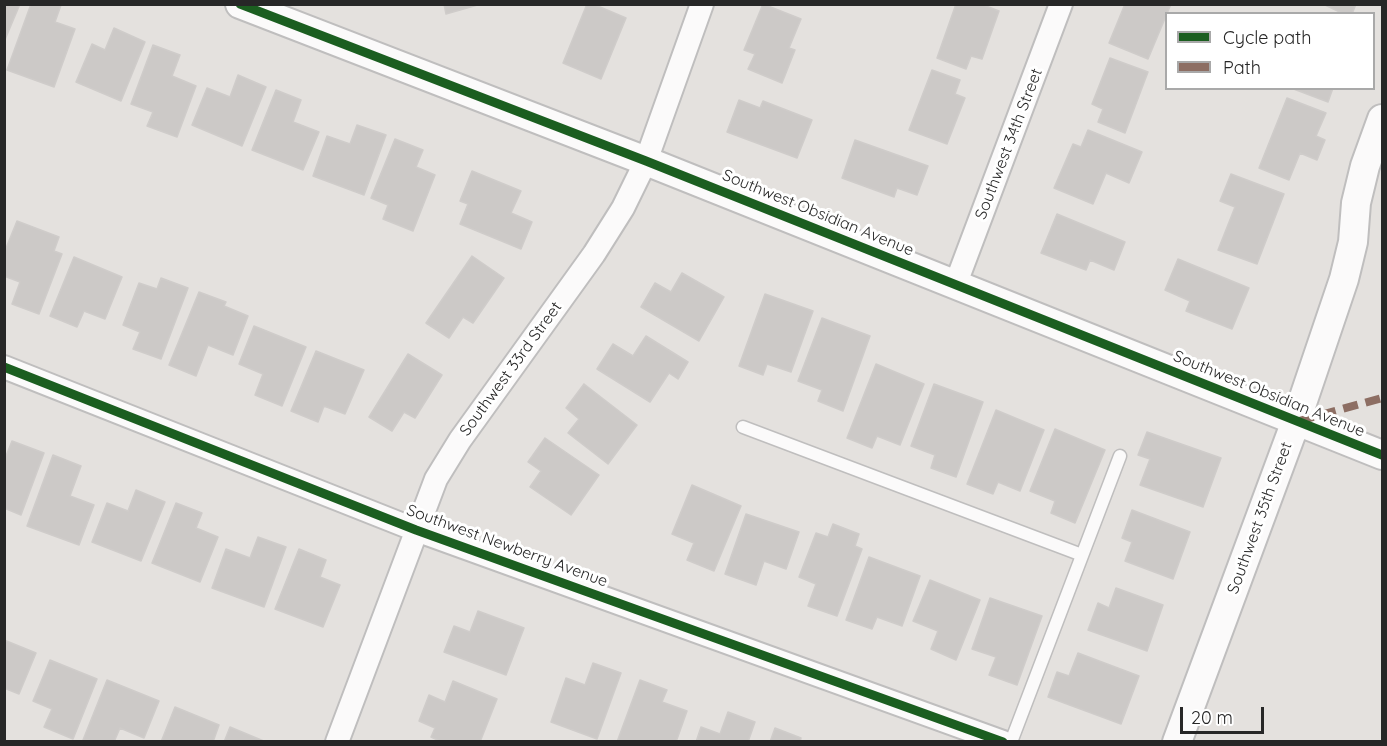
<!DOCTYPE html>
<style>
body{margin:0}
#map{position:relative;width:1387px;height:746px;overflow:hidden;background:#e4e1de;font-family:Quicksand,sans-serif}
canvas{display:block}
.frame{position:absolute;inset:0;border:6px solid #272727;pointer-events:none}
.legend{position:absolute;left:1165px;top:12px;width:210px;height:78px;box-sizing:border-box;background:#fff;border:2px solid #a9a9a9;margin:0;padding:8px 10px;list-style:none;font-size:18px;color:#272727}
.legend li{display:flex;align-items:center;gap:12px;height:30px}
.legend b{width:30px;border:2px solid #a9a9a9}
.scale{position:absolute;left:1180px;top:707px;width:84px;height:27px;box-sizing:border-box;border:3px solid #272727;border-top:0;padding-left:8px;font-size:18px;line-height:21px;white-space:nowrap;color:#272727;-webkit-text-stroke:4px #fff;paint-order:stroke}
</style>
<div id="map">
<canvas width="1387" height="746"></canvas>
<div class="frame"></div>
<ul class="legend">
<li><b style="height:8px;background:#1b5e20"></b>Cycle path</li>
<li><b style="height:8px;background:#8d6e63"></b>Path</li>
</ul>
<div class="scale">20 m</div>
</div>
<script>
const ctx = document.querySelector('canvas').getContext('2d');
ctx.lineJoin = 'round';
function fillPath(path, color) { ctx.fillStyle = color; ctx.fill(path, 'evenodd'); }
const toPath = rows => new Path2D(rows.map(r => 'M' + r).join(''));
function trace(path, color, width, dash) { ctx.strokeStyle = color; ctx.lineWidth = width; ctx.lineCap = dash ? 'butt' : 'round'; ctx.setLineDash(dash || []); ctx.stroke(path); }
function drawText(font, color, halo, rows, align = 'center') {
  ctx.font = font + ' Quicksand,sans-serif'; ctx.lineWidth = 6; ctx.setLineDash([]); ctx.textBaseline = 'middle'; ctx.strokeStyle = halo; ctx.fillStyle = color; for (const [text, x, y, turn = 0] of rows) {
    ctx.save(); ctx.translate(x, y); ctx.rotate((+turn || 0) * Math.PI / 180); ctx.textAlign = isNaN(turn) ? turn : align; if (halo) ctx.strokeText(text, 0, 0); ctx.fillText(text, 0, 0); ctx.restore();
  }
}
const building = toPath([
 [4,4,20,4,4,42,4,4],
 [31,4,61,5,55,22,75,29,54,87,7,70,31,4],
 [444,4,481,4,446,14,444,4],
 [587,4,593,4,626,18,601,79,563,63,587,4],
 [763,4,801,19,789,48,795,50,782,83,748,69,755,54,744,50,763,4],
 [956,4,981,4,999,11,982,59,971,56,966,69,937,58,956,4],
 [1125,4,1171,4,1148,59,1109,43,1125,4],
 [1323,4,1356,4,1352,14,1344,14,1323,4],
 [114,28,145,42,121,101,76,82,92,44,105,50,114,28],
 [153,45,180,55,172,76,196,86,177,137,147,126,153,112,131,104,153,45],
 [1110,58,1148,72,1125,133,1098,122,1103,109,1092,104,1110,58],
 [932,70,960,80,955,94,965,98,947,144,909,130,932,70],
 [238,75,266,87,242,146,192,125,207,88,230,97,238,75],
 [1291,88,1333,88,1328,102,1291,88],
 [276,90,301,100,293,122,319,132,303,170,252,150,276,90],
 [1287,98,1326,113,1316,136,1325,140,1317,160,1300,153,1289,180,1259,168,1287,98],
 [739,100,760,108,763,101,812,120,797,158,727,132,739,100],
 [357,125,386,135,364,195,313,176,327,136,350,144,357,125],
 [1088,130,1142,152,1129,183,1106,173,1093,204,1054,188,1073,144,1081,147,1088,130],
 [395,139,423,150,416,167,435,175,413,231,383,219,388,205,371,198,395,139],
 [855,140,928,166,917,195,897,188,894,197,842,178,855,140],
 [472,171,521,191,511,213,532,222,521,249,460,224,468,204,460,201,472,171],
 [1231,174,1284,194,1257,264,1218,250,1235,207,1220,201,1231,174],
 [1057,214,1125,242,1114,270,1090,260,1086,270,1041,253,1057,214],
 [17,221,59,237,54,251,62,254,39,314,12,304,20,282,4,276,4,253,17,221],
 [472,256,504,278,473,323,463,317,449,338,426,323,472,256],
 [74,257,122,277,105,319,84,311,77,327,50,316,74,257],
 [1178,259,1249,288,1232,329,1186,311,1190,301,1165,290,1178,259],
 [682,273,724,297,699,341,641,307,655,283,671,292,682,273],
 [161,278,188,288,161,359,133,349,140,332,123,325,139,283,157,289,161,278],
 [199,292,226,302,224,306,248,316,233,355,208,345,196,376,169,365,199,292],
 [765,294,813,311,791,372,767,364,763,375,739,366,765,294],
 [822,318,870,336,843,411,818,401,822,390,798,381,822,318],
 [254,326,306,347,282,406,255,395,263,374,239,364,254,326],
 [646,336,688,362,678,379,669,373,650,402,597,369,613,344,633,356,646,336],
 [316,351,364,370,345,414,324,406,318,422,291,411,316,351],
 [408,354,442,375,415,418,404,412,392,431,369,417,408,354],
 [876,364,924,384,900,445,877,436,872,448,847,438,876,364],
 [584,384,637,425,608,464,568,433,579,419,566,408,584,384],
 [934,384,983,402,956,477,931,468,935,455,911,446,934,384],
 [996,410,1044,430,1020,491,998,482,993,494,967,484,996,410],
 [1055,429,1105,450,1075,523,1051,513,1055,501,1030,491,1055,429],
 [1147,432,1221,458,1203,507,1140,485,1150,459,1138,455,1147,432],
 [545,438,599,475,571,515,530,487,541,471,528,462,545,438],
 [12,441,44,453,21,515,4,508,4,461,12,441],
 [53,455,81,466,70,496,94,505,79,545,27,526,53,455],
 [692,485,741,506,714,571,687,560,694,543,672,534,692,485],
 [136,490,165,502,141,561,92,542,107,503,128,511,136,490],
 [176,503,202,513,196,528,218,537,200,582,152,563,176,503],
 [1132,510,1190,532,1173,579,1125,561,1132,542,1122,538,1132,510],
 [746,514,799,532,786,569,764,561,756,585,725,574,746,514],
 [833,524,859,534,855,546,862,549,837,616,808,606,816,584,799,577,816,533,828,537,833,524],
 [258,537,286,547,264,607,212,588,226,549,250,558,258,537],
 [299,549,326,560,320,577,340,585,323,627,275,609,299,549],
 [869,557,920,576,902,626,877,617,872,629,846,620,869,557],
 [930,580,980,600,956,660,931,649,938,631,913,621,930,580],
 [1116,588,1163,605,1147,651,1088,630,1098,603,1109,608,1116,588],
 [990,598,1042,616,1017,685,989,675,996,657,972,649,990,598],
 [478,611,524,628,506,675,444,652,454,626,470,632,478,611],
 [4,640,36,653,19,694,4,688,4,640],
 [1078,653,1139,676,1121,724,1048,697,1057,672,1069,676,1078,653],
 [50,660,97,679,73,739,44,727,52,709,33,701,50,660],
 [593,663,621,673,597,739,551,722,566,678,585,685,593,663],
 [107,680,159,701,144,738,120,728,114,742,83,740,107,680],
 [640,680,667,690,662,702,687,711,676,742,617,742,640,680],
 [453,681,497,699,480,742,442,742,431,737,435,728,419,721,429,695,445,702,453,681],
 [175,707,219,725,213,742,161,742,175,707],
 [728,712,755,722,748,742,696,742,701,727,720,734,728,712],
 [230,727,266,742,224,742,230,727],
 [775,728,801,738,800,742,770,742,775,728]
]);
fillPath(building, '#ccc9c7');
trace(building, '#cfccca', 1.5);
const service = toPath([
 [743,427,1082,555],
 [1011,742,1120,456]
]);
const minor = toPath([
 [956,283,1061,4],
 [4,367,416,530,1003,742],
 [337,742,436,479,460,440,594,254,623,208,646,161,702,4]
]);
const tertiary = toPath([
 [240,4,646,161,1382,455],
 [1177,742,1296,421,1344,279,1353,242,1356,203,1365,166,1382,119]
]);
trace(service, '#bfbebe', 15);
trace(minor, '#bfbebe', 26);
trace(tertiary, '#bfbebe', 32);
trace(service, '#fbfafa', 12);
trace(minor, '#fbfafa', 22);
trace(tertiary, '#fbfafa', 28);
trace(toPath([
 [1299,421,1382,398]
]), '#8d6e63', 8, [15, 8]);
trace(toPath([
 [240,4,646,161,1382,455],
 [4,367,416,530,1003,742]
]), '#1b5e20', 9);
drawText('16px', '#272727', '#fff', [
 ["Southwest 34th Street",1009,144,-69],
 ["Southwest Obsidian Avenue",818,213,22],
 ["Southwest 33rd Street",511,369,-54],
 ["Southwest Obsidian Avenue",1269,394,22],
 ["Southwest 35th Street",1260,518,-70],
 ["Southwest Newberry Avenue",507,546,20]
]);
</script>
